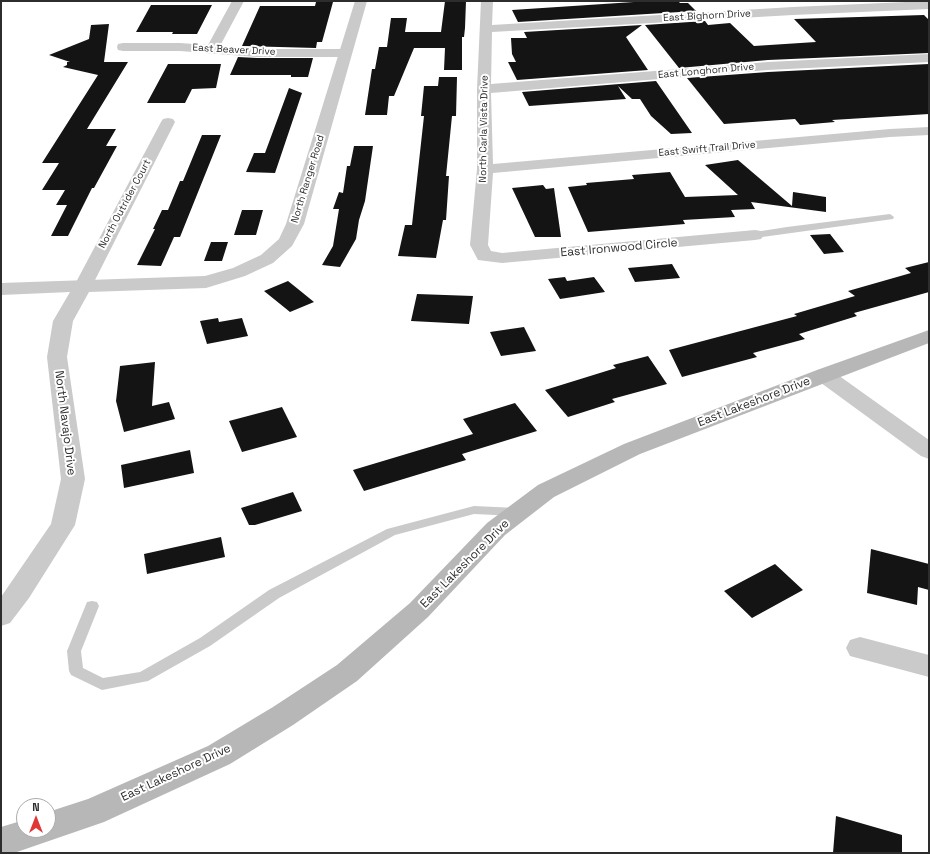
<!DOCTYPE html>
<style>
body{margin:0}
#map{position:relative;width:930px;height:854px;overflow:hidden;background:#fff;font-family:"Space Grotesk",sans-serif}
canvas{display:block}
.frame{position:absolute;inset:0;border:2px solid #2d2d2d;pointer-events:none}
.north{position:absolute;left:16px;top:798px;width:40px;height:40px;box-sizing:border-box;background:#fff;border:1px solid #ababab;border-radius:50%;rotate:0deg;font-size:11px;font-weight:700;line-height:16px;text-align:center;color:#2d2d2d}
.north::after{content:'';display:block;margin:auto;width:14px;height:18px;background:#df3735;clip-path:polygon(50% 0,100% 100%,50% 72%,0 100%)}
</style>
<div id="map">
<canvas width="930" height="854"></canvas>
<div class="frame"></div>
<div class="north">N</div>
</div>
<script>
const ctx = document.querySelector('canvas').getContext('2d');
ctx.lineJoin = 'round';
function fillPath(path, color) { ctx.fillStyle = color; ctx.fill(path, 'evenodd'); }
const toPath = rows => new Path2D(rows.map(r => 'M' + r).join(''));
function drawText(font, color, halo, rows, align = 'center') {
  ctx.font = font + ' "Space Grotesk",sans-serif'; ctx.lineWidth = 4; ctx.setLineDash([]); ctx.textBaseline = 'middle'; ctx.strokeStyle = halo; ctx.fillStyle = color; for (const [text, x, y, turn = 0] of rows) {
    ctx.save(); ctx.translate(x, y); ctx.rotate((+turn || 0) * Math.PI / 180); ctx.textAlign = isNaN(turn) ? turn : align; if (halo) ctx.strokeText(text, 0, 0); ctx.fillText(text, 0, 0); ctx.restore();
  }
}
fillPath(toPath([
 [445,1,466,1,465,28,464,37,462,37,462,70,444,70,445,48,414,48,394,96,389,96,387,115,365,115,372,69,375,69,379,47,387,47,391,18,407,18,405,32,441,32],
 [649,1,678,1,680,3,688,3,696,11,518,22,512,10],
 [316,2,333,2,322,42,317,42,316,48,242,46,260,6,315,6],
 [151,5,212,5,197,34,172,34,173,32,136,32],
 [924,15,929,20,929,53,768,60,679,68,645,25,705,21,708,25,730,23,754,46,816,42,794,19],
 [109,24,104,62,128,62,87,129,116,129,106,146,117,146,94,188,92,188,68,236,51,236,67,205,56,205,65,190,42,190,59,163,42,163,98,75,63,67,67,65,67,62,70,62,49,55,89,39,91,25],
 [642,25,626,37,648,70,517,80,508,62,516,62,512,54,511,38,527,38,524,32],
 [238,57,257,58,313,58,308,77,291,77,291,75,230,75],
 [168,64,221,64,216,88,192,89,185,103,147,103],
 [929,64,929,114,832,120,835,122,800,125,795,119,724,124,687,78,768,72],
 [439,77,457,77,456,116,452,116,446,176,449,176,446,220,443,220,436,258,398,256,405,225,412,225,424,116,421,116,424,86,438,86],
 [656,81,692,133,671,134,651,116,640,99,632,99,618,86,626,99,529,106,522,92],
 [289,88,302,93,275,173,246,172,254,153,265,153],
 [202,135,221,135,180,237,174,237,161,266,137,265,155,229,153,229,162,210,168,210,180,181,183,181],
 [354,146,373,146,365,201,359,220,356,239,340,267,322,265,333,246,339,209,333,209,339,192,343,193,347,166,350,166],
 [738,160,792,206,793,192,826,197,826,212,751,202,755,209,731,210,735,217,683,220,685,224,588,232,568,187,587,185,586,183,634,179,632,175,670,172,685,197,738,195,705,165],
 [543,185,546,189,554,188,561,237,535,237,512,188],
 [242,210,263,210,256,235,234,235],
 [830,234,844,252,824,254,810,235],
 [211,242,228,242,222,261,204,261],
 [929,262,929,292,854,313,857,316,799,334,805,339,753,353,757,357,682,377,669,350,797,316,794,314,855,296,848,291,911,273,905,268],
 [672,264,680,278,635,282,628,268],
 [565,277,567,281,594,277,605,292,560,299,548,279],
 [288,281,298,289,314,302,290,312,264,291],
 [417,294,473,296,469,324,411,321],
 [218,318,219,322,242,318,248,336,207,344,200,321],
 [524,327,536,351,501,356,490,332],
 [648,356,667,384,612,399,615,402,568,417,545,390,616,368,613,365],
 [155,362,152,406,169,402,175,419,124,432,116,401,120,366],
 [515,403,537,431,462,454,466,460,364,491,353,470,473,434,463,419],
 [282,407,297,437,242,452,229,421],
 [190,450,194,473,124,488,121,465],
 [293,492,302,511,255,525,249,525,241,508],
 [221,537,225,557,147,574,144,554],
 [871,549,929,564,929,590,918,587,917,605,867,593],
 [775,564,803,590,752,618,724,591],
 [836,816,902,835,902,853,833,853]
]), '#141414');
fillPath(toPath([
 [890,214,894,217,893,219,755,238,751,235,755,232,787,227,890,214],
 [474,506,517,508,521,509,523,512,521,515,517,516,474,514,395,535,279,598,210,646,148,681,102,690,71,675,69,671,67,651,87,602,92,601,97,602,99,606,81,651,83,668,103,678,140,672,200,638,269,590,387,529,474,506]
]), '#cacaca');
fillPath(toPath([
 [232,1,244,1,220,46,257,49,345,49,350,50,352,53,350,56,345,57,257,57,180,51,123,51,118,50,117,47,118,44,123,43,180,43,208,45,232,1],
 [481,1,493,1,492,25,793,7,929,1,929,9,793,15,492,32,491,84,768,62,929,54,929,62,768,70,491,93,493,164,890,129,929,127,929,135,890,137,493,173,488,245,491,251,502,253,755,230,761,231,764,235,761,239,755,240,502,263,478,260,470,245,477,169,477,89,481,1],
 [168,118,173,119,175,122,92,286,90,290,83,292,76,290,74,286,161,122,163,119,168,118],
 [824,369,831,370,929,440,929,459,921,456,817,380,814,375,817,370,824,369],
 [860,637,929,655,929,677,850,656,846,648,850,640,860,637]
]), '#cacaca');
fillPath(toPath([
 [355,1,367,1,304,224,292,246,273,263,245,276,206,288,89,292,73,321,67,357,85,479,75,525,29,598,10,623,1,626,1,597,51,524,61,479,47,357,53,321,70,292,1,295,1,283,205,276,233,268,261,255,279,239,286,224,355,1]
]), '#cacaca');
fillPath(toPath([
 [929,330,929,343,640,454,554,497,505,535,428,617,357,681,293,725,230,764,104,822,14,853,1,853,1,827,24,820,24,830,48,830,48,812,88,799,208,746,273,707,337,665,410,603,487,523,538,485,624,444,817,370,929,330]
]), '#b7b7b7');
drawText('10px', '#2d2d2d', '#fff', [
 ["East Bighorn Drive",707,16,-3],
 ["East Beaver Drive",234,50,3],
 ["East Longhorn Drive",706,71,-5],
 ["North Carla Vista Drive",484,129,-89],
 ["East Swift Trail Drive",707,149,-5],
 ["North Ranger Road",308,179,-73],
 ["North Outrider Court",125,204,-62]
]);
drawText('12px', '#2d2d2d', '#fff', [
 ["East Ironwood Circle",619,248,-5],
 ["East Lakeshore Drive",754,402,-21],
 ["North Navajo Drive",65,423,83],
 ["East Lakeshore Drive",465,564,-45],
 ["East Lakeshore Drive",176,773,-25]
]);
</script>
